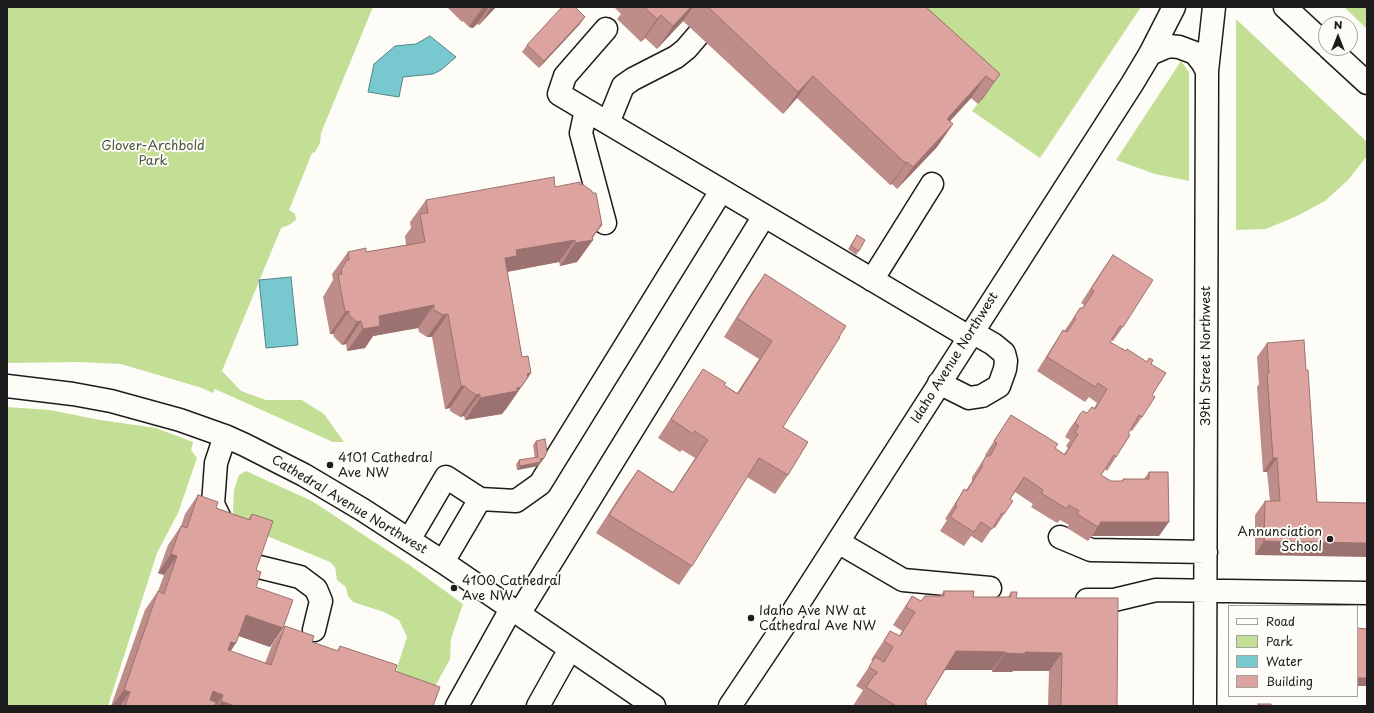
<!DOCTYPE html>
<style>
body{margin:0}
#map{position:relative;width:1374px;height:713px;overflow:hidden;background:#fdfcf7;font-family:"Playpen Sans",sans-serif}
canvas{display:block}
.frame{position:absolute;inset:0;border:8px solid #1c1c1c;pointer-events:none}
.legend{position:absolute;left:1228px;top:605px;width:130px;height:92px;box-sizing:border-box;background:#fdfcf7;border:1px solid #a3a29f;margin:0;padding:5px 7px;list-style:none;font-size:12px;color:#1c1c1c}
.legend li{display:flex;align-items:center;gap:8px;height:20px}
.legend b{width:20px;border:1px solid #a3a29f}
.north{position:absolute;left:1318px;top:16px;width:40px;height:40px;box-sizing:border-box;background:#fdfcf7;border:1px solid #a3a29f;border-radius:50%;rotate:0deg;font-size:11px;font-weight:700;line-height:16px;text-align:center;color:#1c1c1c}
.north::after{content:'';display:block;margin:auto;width:14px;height:18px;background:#1c1c1c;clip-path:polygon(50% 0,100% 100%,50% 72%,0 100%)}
</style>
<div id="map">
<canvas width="1374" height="713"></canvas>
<div class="frame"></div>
<ul class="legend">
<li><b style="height:5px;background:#fdfcf7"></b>Road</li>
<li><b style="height:11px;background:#c3df96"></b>Park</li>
<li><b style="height:11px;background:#78c9cf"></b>Water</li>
<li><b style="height:11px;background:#dda39f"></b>Building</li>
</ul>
<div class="north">N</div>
</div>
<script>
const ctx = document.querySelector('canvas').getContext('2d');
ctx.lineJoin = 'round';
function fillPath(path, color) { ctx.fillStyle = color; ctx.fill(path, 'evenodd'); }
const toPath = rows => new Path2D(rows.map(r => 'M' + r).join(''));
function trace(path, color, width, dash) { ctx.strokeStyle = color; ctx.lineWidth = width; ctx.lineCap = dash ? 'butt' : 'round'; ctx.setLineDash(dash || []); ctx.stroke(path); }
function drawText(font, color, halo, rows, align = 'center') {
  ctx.font = font + ' "Playpen Sans",sans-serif'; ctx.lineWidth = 4; ctx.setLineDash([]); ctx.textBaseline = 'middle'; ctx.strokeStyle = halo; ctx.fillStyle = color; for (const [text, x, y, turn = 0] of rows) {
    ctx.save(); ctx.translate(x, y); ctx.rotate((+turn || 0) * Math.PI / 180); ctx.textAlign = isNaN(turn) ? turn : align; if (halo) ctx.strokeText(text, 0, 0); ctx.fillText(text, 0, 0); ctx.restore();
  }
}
fillPath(toPath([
 [7,7,373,7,321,133,320,143,315,152,312,153,289,210,295,214,296,220,289,225,281,228,222,371,241,391,266,400,302,400,324,414,344,442,333,442,215,389,213,393,202,388,121,364,79,362,7,363],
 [902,7,1141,7,1040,158,972,111,987,92],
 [1344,7,1367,7,1367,29],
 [1236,19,1367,142,1367,156,1348,180,1325,201,1297,216,1266,229,1236,230],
 [1181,61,1189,72,1189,181,1155,174,1116,160],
 [7,407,50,410,100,420,156,428,193,442,191,450,197,458,178,513,157,553,108,706,7,706],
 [246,471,312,501,408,564,463,604,451,639,450,659,431,694,397,682,397,668,407,637,399,620,384,612,353,602,348,596,346,587,337,580,335,567,330,562,238,524,233,512,234,490,239,475]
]), '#c3df96');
const water = toPath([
 [430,36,456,57,441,70,433,74,403,77,399,97,368,92,374,64,395,46,416,44,430,36],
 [291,277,298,345,266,348,259,280,291,277]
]);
fillPath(water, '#78c9cf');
trace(water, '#538487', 1);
const minor = toPath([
 [606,29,565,76,559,94,969,337],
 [1150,54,1164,48,1169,46,1179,47,1195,53,1202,62,1207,71],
 [586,110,581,133,605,223],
 [608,123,623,86,633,79,676,57,686,49,698,35],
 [872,280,932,184],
 [939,383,969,398,982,396,999,386,1005,369,1006,361,1004,353,993,344,972,332],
 [7,386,73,394,111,401,180,420,225,436,245,445,304,475,363,510,443,562,654,706],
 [224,527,213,504,216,463,225,436],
 [1060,537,1091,550,1206,552],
 [409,540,446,477,480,499,516,501,540,484,721,191],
 [838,542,903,580,990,588],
 [443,562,480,499],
 [251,565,300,577,316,589,321,601,314,630],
 [1087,600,1114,600,1156,590,1367,593],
 [519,614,764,216],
 [457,706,511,609],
 [538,706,570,649],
 [730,706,789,618,1132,84,1150,54,1174,7],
 [1205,706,1207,71,1214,7]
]);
const major = toPath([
 [1285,7,1326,45],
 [1329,48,1367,83]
]);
trace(minor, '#1c1c1c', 25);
trace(major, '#1c1c1c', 25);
trace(minor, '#fdfcf7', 22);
trace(major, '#fdfcf7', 22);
fillPath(toPath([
 [447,7,496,7,479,25,477,24,473,28,469,27,463,21,462,22],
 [614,7,926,7,1000,74,984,97,978,104,971,98,950,121,953,124,937,147,897,189,892,184,890,185,887,182,797,98,783,114,683,21,657,49,645,38,641,42,617,19,621,14],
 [580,24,539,68,522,52,527,45],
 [555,187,593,238,593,240,577,262,560,266,559,262,507,272,522,357,531,373,506,409,505,410,502,414,465,420,464,416,460,417,450,411,450,408,445,409,432,337,427,337,419,332,418,328,373,336,365,348,347,351,346,344,342,345,334,337,333,334,330,334,323,297,333,280,332,274,348,252,366,252,406,245,405,236,411,228,410,222,426,200],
 [857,235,859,251,856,255,848,249],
 [1113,255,1123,327,1113,341,1111,340,1110,342,1126,351,1151,364,1152,395,1142,417,1132,431,1130,430,1116,457,1107,471,1105,469,1101,475,1111,481,1122,481,1123,479,1144,479,1149,472,1159,536,1092,536,1088,541,1067,528,1069,525,1060,520,1057,523,1031,507,1033,504,1015,492,1010,499,1004,514,995,528,993,527,982,543,971,536,964,546,940,531,947,520,945,519,964,489,966,490,972,481,972,477,986,456,985,455,1011,415,1055,448,1064,454,1068,448,1066,446,1070,440,1065,437,1070,428,1083,411,1087,413,1092,407,1094,408,1097,403,1089,397,1085,402,1037,371,1054,344,1063,330,1065,331,1065,330,1080,308,1082,308,1084,305,1081,303,1103,269],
 [765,274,783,427,788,475,775,494,747,477,692,566,679,585,596,533,625,488,638,470,673,492,695,458,682,450,680,452,658,438,691,387,703,369,724,385,737,393,759,359,724,337,752,292],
 [1267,343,1317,502,1255,555,1255,515,1265,501,1270,501,1267,472,1263,472,1257,387,1259,384,1257,357],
 [536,441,544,458,538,466,517,470,516,464,519,460,535,458,533,445],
 [198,495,216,508,248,519,252,514,256,587,283,628,270,647,239,636,231,651,265,663,272,645,285,626,312,642,337,651,340,646,395,671,433,706,111,706,145,610,158,591,164,575,158,573,168,545,181,526,185,514],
 [944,591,973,597,1008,597,1011,592,1117,706,1048,706,1049,671,1013,671,1012,672,992,672,992,670,945,670,925,702,925,706,853,706,863,690,856,686,873,661,871,660,890,631,899,636,902,631,893,625,900,614,912,596,921,601,925,596,940,596]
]), '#be8c89');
fillPath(toPath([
 [483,7,489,7,477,24,473,28,469,27],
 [491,7,496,7,479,25],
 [691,7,693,7,683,21,657,49,673,26],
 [661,15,645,38,641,42,657,19],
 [585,17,580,24,539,68,544,61],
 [1000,74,984,97,978,104,994,82],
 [813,76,797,98,783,114,798,92],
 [986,76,971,98,932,141,947,119],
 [953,124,937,147,897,189,913,167],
 [907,162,892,184,890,185,906,163],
 [600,225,602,225,591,240,593,240,577,262,560,266,575,243],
 [575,240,559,262,506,272,505,258,516,250],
 [434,305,418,328,373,336,365,348,347,351,363,329,379,316],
 [349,311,333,334,330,334,345,312],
 [448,314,432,337,427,337,443,315],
 [361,321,346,344,342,345,357,322],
 [531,373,506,409,505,410,502,414,465,420,480,398,527,374],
 [461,386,465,386,450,408,445,409],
 [480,394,464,416,460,417,476,395],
 [544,458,538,466,517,470,520,466],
 [1273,458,1277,458,1267,472,1263,472],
 [1101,522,1169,522,1159,536,1092,536],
 [1264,541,1367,543,1367,557,1255,555],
 [171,554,177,556,164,575,158,573],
 [246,615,283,628,270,647,233,634],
 [231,642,236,643,223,662],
 [956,651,1005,652,992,670,943,670],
 [1025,652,1062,653,1049,671,1013,671,1012,672,992,672,1005,653],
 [1357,678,1367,678,1367,686,1357,686],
 [124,690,130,692,120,706,112,706],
 [213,691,223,695,216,706,203,706],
 [221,701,235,706,218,706]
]), '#9b726f');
const building = toPath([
 [562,7,575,7,585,17,544,61,527,45,562,7],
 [644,7,691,7,673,26,661,15,657,19,644,7],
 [708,7,926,7,1000,74,994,82,986,76,947,119,953,124,913,167,907,162,906,163,902,160,813,76,798,92,708,7],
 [554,177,555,187,580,182,580,185,582,184,592,191,592,193,596,193,602,225,600,225,600,227,592,237,593,240,575,243,575,240,516,250,517,256,505,258,522,357,528,356,531,373,527,374,528,377,521,387,517,388,517,391,480,398,480,394,476,395,466,388,465,386,461,386,448,314,443,315,434,310,434,305,379,316,380,326,363,329,361,321,357,322,349,315,349,311,345,312,338,274,342,274,341,270,347,260,349,260,348,252,366,248,366,252,425,242,420,214,428,213,426,200,554,177],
 [857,235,865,240,859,251,851,246,857,235],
 [1113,255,1153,280,1123,327,1120,326,1110,342,1126,351,1127,349,1147,362,1149,358,1153,360,1151,364,1166,373,1152,395,1155,397,1142,417,1139,415,1128,434,1130,435,1116,457,1114,455,1101,475,1111,481,1123,481,1123,479,1149,479,1149,472,1168,472,1169,522,1101,522,1098,527,1077,514,1079,511,1069,505,1067,509,1041,493,1043,490,1024,477,1010,499,1013,501,1004,514,1002,513,992,529,981,522,974,532,950,517,957,506,955,505,964,489,967,491,982,467,982,463,986,456,990,456,997,443,994,441,1011,415,1058,444,1055,448,1065,455,1078,434,1075,432,1079,426,1075,423,1080,414,1083,411,1087,413,1092,407,1095,409,1107,389,1098,383,1095,387,1047,357,1063,330,1067,332,1075,320,1075,316,1080,308,1083,308,1094,291,1091,289,1113,255],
 [765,274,846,326,839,337,840,337,783,427,808,442,788,475,759,458,692,566,609,515,638,470,673,493,708,440,695,431,693,434,671,419,703,369,726,383,724,385,738,394,772,341,737,318,765,274],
 [1304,340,1306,370,1308,370,1317,502,1367,503,1367,543,1264,541,1265,501,1280,501,1277,458,1273,458,1267,373,1269,373,1267,343,1304,340],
 [545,439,547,452,544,458,540,459,541,462,520,466,519,460,538,457,536,441,545,439],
 [198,495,218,502,216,508,241,517,250,520,252,514,273,521,256,570,261,572,256,587,293,600,283,628,246,615,236,643,231,642,228,650,271,665,285,626,314,636,312,642,338,651,340,646,397,665,395,671,440,687,433,706,235,706,221,701,223,695,213,691,210,700,216,702,215,706,125,706,130,692,124,690,158,591,164,594,177,556,171,554,181,526,187,528,198,495],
 [944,591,974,591,973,597,1011,597,1011,592,1017,592,1016,598,1118,598,1117,706,1061,706,1062,653,1025,652,1025,654,1005,653,1005,652,956,651,925,702,927,704,925,706,902,706,900,705,900,706,896,706,866,687,875,674,876,675,877,672,869,667,875,657,884,662,893,647,884,641,890,631,900,636,915,612,906,607,912,596,921,601,925,596,944,596,944,591],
 [1357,628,1367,629,1367,678,1357,678,1357,628],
 [1258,704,1271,704,1271,706,1258,706,1258,704]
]);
fillPath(building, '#dda39f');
trace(building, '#9b726f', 1);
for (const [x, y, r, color] of [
 [330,465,4,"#1c1c1c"],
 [1330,539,4,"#1c1c1c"],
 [454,588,4,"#1c1c1c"],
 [751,618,4,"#1c1c1c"]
]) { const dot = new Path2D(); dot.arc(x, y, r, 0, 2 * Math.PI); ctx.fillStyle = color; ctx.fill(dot); trace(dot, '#fdfcf7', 1.5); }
drawText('13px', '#4e5641', '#fdfcf7', [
 ["Glover-Archbold",153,146],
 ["Park",153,161]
]);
drawText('13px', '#1c1c1c', '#fdfcf7', [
 ["39th Street Northwest",1206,356,-90],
 ["Idaho Avenue Northwest",955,358,-58],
 ["Cathedral Avenue Northwest",349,505,31]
]);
drawText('13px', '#1c1c1c', '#fdfcf7', [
 ["4101 Cathedral",338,458],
 ["Ave NW",338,473],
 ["Annunciation",1322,532,"right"],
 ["School",1322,547,"right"],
 ["4100 Cathedral",462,581],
 ["Ave NW",462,596],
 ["Idaho Ave NW at",759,611],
 ["Cathedral Ave NW",759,626]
], 'left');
</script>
